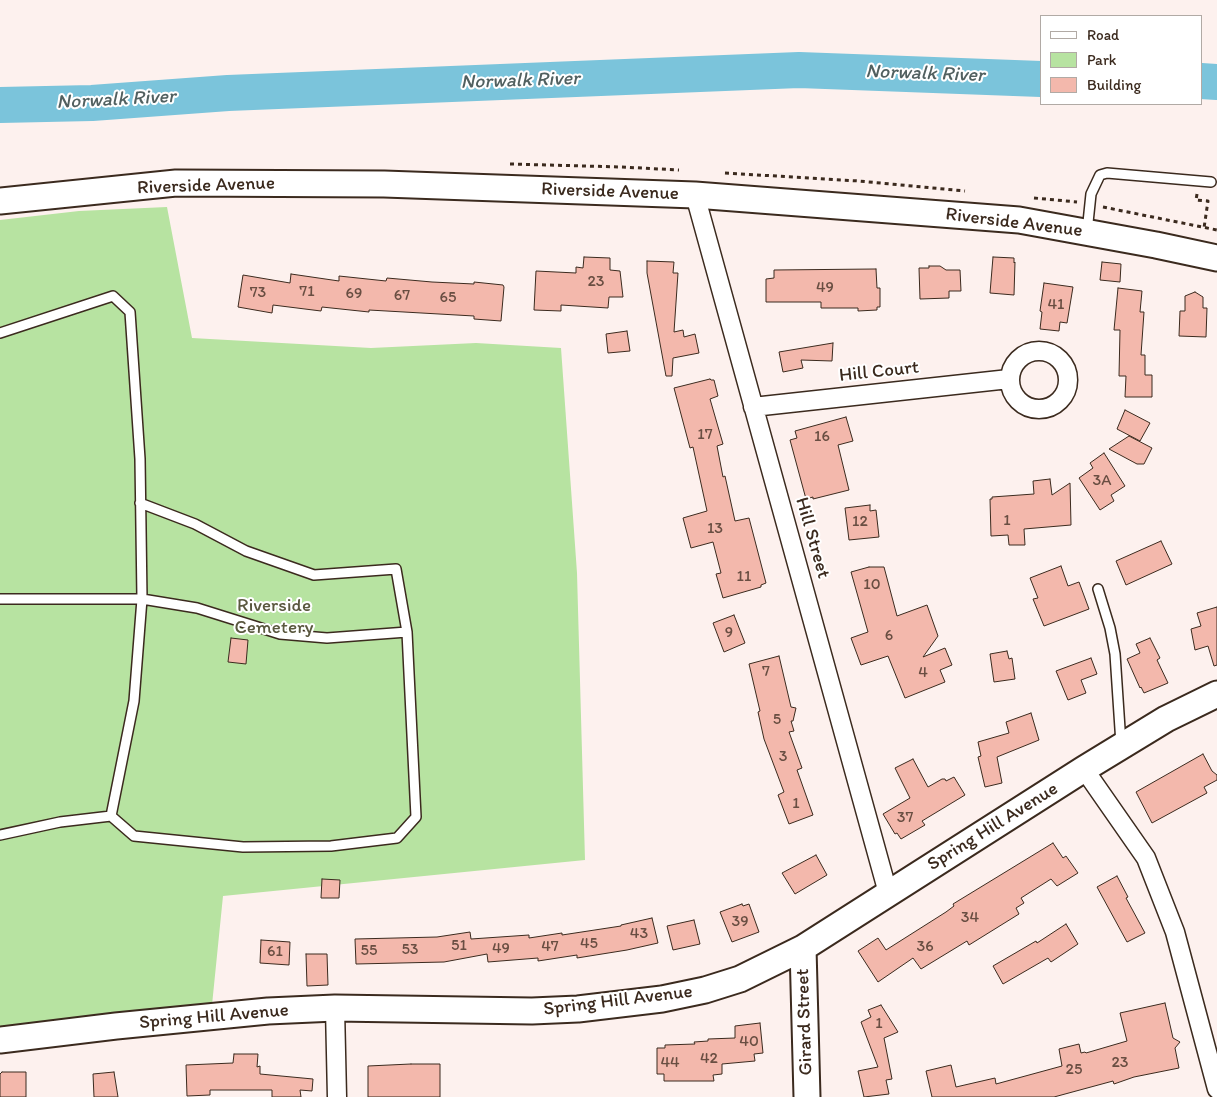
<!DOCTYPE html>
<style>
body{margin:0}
#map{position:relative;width:1217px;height:1097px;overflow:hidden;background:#fdf1ee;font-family:Itim,sans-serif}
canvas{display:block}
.legend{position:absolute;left:1040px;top:15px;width:162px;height:90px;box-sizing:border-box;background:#fff;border:1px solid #b1aaa5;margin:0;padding:6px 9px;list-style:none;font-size:15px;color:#3b2a1e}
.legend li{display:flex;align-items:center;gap:10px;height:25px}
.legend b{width:25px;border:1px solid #b1aaa5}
</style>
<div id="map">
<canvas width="1217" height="1097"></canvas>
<ul class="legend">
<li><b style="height:6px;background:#fff"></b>Road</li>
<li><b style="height:14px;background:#b7e3a1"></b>Park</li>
<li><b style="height:14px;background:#f3b8ac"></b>Building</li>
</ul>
</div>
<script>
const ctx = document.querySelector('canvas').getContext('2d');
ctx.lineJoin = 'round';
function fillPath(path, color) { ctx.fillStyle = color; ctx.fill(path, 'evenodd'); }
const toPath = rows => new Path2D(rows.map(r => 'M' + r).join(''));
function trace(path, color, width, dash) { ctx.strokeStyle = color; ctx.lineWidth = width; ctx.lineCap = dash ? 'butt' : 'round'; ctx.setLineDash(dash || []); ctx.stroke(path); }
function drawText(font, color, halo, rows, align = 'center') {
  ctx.font = font + ' Itim,sans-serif'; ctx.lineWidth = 4; ctx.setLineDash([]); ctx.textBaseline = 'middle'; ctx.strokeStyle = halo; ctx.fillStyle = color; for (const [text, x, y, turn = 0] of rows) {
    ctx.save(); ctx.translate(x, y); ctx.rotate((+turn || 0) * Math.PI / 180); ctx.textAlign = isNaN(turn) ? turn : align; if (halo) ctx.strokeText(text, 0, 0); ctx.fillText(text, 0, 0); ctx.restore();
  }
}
fillPath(toPath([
 [167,207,192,338,371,348,476,343,561,348,577,573,585,860,223,896,212,1005,0,1028,0,220,79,211]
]), '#b7e3a1');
trace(toPath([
 [1201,81,1217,82],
 [0,105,92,103,228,93,799,70,1041,79]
]), '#7bc4db', 36);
const building = toPath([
 [584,257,610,258,610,270,620,271,623,297,609,297,608,308,561,305,561,311,534,310,536,271,576,273,576,267,583,268,584,257],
 [993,257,1014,258,1014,263,1015,262,1014,295,990,293,993,257],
 [647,261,674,262,673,273,678,273,674,332,683,330,684,337,695,334,699,353,673,358,672,376,666,376,647,273,647,261],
 [1102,262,1121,264,1120,282,1100,280,1102,262],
 [929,266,940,266,946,270,960,270,961,291,949,291,949,298,920,299,919,268,929,268,929,266],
 [876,269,877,288,880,288,880,307,877,307,877,310,858,311,858,308,821,308,821,302,766,302,766,279,774,278,774,270,876,269],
 [291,274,339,281,339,276,386,281,387,278,432,282,474,284,474,282,503,285,504,287,501,321,474,319,474,316,369,310,369,312,322,307,321,311,273,305,272,313,238,307,243,275,290,283,291,274],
 [1044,283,1073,287,1067,323,1060,322,1059,331,1040,329,1042,312,1040,311,1044,283],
 [1118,288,1142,291,1140,312,1144,312,1141,355,1145,355,1145,375,1152,375,1152,397,1125,397,1126,376,1119,376,1120,330,1114,330,1118,288],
 [1195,292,1203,297,1203,308,1207,308,1206,337,1179,336,1180,311,1185,311,1185,296,1195,292],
 [627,331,630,351,608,353,606,334,627,331],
 [833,343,832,361,801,360,803,368,783,372,779,352,833,343],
 [710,379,711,380,714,380,718,396,710,399,723,444,717,446,723,477,725,476,735,521,749,518,766,583,761,585,761,587,723,598,716,574,721,573,713,542,691,548,683,518,707,511,693,447,690,448,674,388,710,379],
 [1125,410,1150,423,1140,441,1117,429,1125,410],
 [846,417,853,441,838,445,849,490,813,499,813,497,806,499,790,440,797,438,795,431,846,417],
 [1129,436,1152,448,1144,464,1137,464,1109,449,1129,436],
 [1104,453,1125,486,1111,495,1114,501,1100,510,1079,478,1093,468,1090,463,1104,453],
 [1050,479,1052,495,1070,483,1071,525,1024,529,1025,545,1009,545,1008,535,991,536,990,499,992,499,992,497,1034,494,1033,481,1050,479],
 [870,505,870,511,876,510,879,537,849,540,845,508,870,505],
 [1161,541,1172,564,1126,585,1116,561,1161,541],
 [1061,566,1068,586,1079,582,1089,609,1044,626,1033,599,1038,598,1030,578,1061,566],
 [869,567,884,567,897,616,927,605,938,636,923,657,945,648,952,665,940,670,945,682,905,698,888,656,861,665,851,638,868,632,851,572,869,567],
 [1217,607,1217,665,1214,666,1208,646,1195,650,1191,629,1201,626,1197,613,1217,607],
 [734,615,745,643,724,652,713,623,734,615],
 [231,638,248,640,246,664,228,662,231,638],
 [1150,638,1160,658,1157,660,1168,683,1144,693,1141,687,1140,688,1127,659,1140,653,1136,644,1150,638],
 [1007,651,1009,659,1012,658,1015,679,994,682,990,654,1007,651],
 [779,656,791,707,796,708,793,721,791,721,794,731,789,732,802,768,797,770,813,815,789,824,778,795,784,792,764,739,758,712,760,711,749,664,779,656],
 [1091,658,1097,674,1081,680,1086,693,1068,700,1056,671,1091,658],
 [1031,713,1039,740,997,757,1002,783,985,787,978,757,981,756,978,742,1009,733,1006,722,1031,713],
 [1203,754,1212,771,1217,775,1217,780,1204,787,1207,793,1152,823,1136,792,1203,754],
 [913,759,928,787,942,779,945,779,946,781,954,777,965,795,922,821,925,825,901,839,897,833,895,834,883,814,910,798,895,768,913,759],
 [1053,843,1063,858,1066,856,1078,873,1057,886,1051,879,1021,898,1024,903,1016,908,1019,914,969,945,967,941,921,969,913,958,878,982,858,951,878,938,886,950,946,912,954,906,953,904,1053,843],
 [816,855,827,875,795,894,782,873,816,855],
 [1117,876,1128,897,1126,898,1145,933,1127,942,1097,887,1117,876],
 [322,879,340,880,339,898,321,898,322,879],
 [742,904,743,906,749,904,759,932,732,942,720,912,742,904],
 [652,918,658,943,627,950,577,958,577,955,538,961,538,958,488,962,487,954,444,962,356,964,355,939,437,937,470,932,471,939,529,935,529,938,562,933,562,935,621,926,621,925,652,918],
 [694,920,700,944,673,950,667,926,694,920],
 [1066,924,1078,944,1051,962,1048,958,1003,984,993,966,1036,941,1037,943,1066,924],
 [261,940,290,942,289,965,260,963,261,940],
 [306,954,327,954,328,985,307,986,306,954],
 [1165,1003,1173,1038,1180,1042,1175,1048,1179,1068,1134,1077,1114,1084,1113,1081,1054,1097,932,1097,926,1071,951,1065,956,1087,995,1078,996,1084,1062,1066,1059,1049,1079,1044,1081,1053,1085,1052,1086,1053,1127,1041,1120,1013,1165,1003],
 [881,1005,898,1032,884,1038,892,1079,886,1080,889,1094,864,1097,858,1071,878,1067,861,1022,871,1017,868,1010,881,1005],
 [760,1023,763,1053,754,1054,755,1061,722,1064,722,1074,713,1075,714,1081,664,1081,664,1074,657,1074,657,1048,665,1048,665,1045,695,1044,694,1042,708,1041,708,1039,735,1038,735,1026,760,1023],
 [234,1054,258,1054,257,1067,260,1066,260,1074,313,1079,312,1091,300,1090,301,1097,272,1097,272,1090,210,1090,210,1095,187,1096,186,1065,233,1063,234,1054],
 [411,1064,440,1064,440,1097,368,1097,368,1066,411,1064],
 [2,1072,26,1072,26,1097,0,1097,0,1074,2,1072],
 [114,1072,118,1097,94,1097,93,1074,114,1072]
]);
fillPath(building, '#f3b8ac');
trace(building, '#3b2a1e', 1);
const lane = toPath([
 [1087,232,1091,194,1100,175,1107,173,1211,182],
 [0,333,113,296,130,312,140,459,142,599,0,599],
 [1098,589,1110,628,1115,654,1121,744],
 [111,816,134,701,142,599,197,608,280,634,327,638,407,632,396,569,314,575,246,551,195,524,140,503],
 [0,835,60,822,111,816,134,836,243,847,331,846,397,838,416,817,407,632]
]);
const street = toPath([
 [695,195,888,893],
 '1010 380a29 29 0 1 1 58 0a29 29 0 1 1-58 0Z',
 [753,407,1009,379],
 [1084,769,1146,858,1175,932,1217,1089],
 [335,1008,337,1097]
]);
const secondary = toPath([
 [0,201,176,183,384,184,695,195,1019,220,1156,245,1217,258],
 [803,948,807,1097],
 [0,1040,116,1026,268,1011,335,1008,532,1011,578,1009,662,999,705,990,740,979,803,948,1084,769,1166,719,1217,694]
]);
trace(lane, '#3b2a1e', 12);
trace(street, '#3b2a1e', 21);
trace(secondary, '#3b2a1e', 29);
trace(toPath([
 [510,164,622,167,679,170],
 [725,173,859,181,965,191],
 [1197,194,1196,200,1208,201,1204,228],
 [1034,198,1077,202],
 [1103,207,1217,230]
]), '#3b2a1e', 3, [4, 4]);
trace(lane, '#fff', 9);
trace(street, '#fff', 18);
trace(secondary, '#fff', 25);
drawText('16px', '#694e42', null, [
 ["23",596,282],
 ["49",825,288],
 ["71",307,292],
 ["73",258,293],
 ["69",354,294],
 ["67",402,296],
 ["65",448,298],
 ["41",1056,305],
 ["17",705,435],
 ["16",822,437],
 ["3A",1102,481],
 ["1",1007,521],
 ["12",860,522],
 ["13",715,529],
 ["11",744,577],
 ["10",872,585],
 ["9",729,633],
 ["6",889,636],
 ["7",766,672],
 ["4",923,673],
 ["5",777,720],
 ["3",783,757],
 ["1",796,804],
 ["37",905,818],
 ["34",970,918],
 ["39",740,922],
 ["43",639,934],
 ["45",589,944],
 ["51",459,946],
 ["47",550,947],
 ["36",925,947],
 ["49",501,949],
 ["53",410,950],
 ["55",369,951],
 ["61",275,952],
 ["1",879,1024],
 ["40",749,1042],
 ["42",709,1059],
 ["44",670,1063],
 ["23",1120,1063],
 ["25",1074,1070]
]);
drawText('19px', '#3b2a1e', '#fff', [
 ["Riverside Avenue",206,186,-2],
 ["Riverside Avenue",610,192,2],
 ["Riverside Avenue",1014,223,7],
 ["Hill Court",879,372,-6],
 ["Hill Street",812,538,74],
 ["Spring Hill Avenue",993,827,-32],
 ["Spring Hill Avenue",618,1001,-7],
 ["Spring Hill Avenue",214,1017,-5],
 ["Girard Street",805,1022,-92]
]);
drawText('19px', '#5a583f', '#fff', [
 ["Riverside",274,606],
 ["Cemetery",274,628]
]);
drawText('italic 20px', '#516060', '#fff', [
 ["Norwalk River",925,74,2],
 ["Norwalk River",520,81,-2],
 ["Norwalk River",116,100,-3]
]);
</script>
